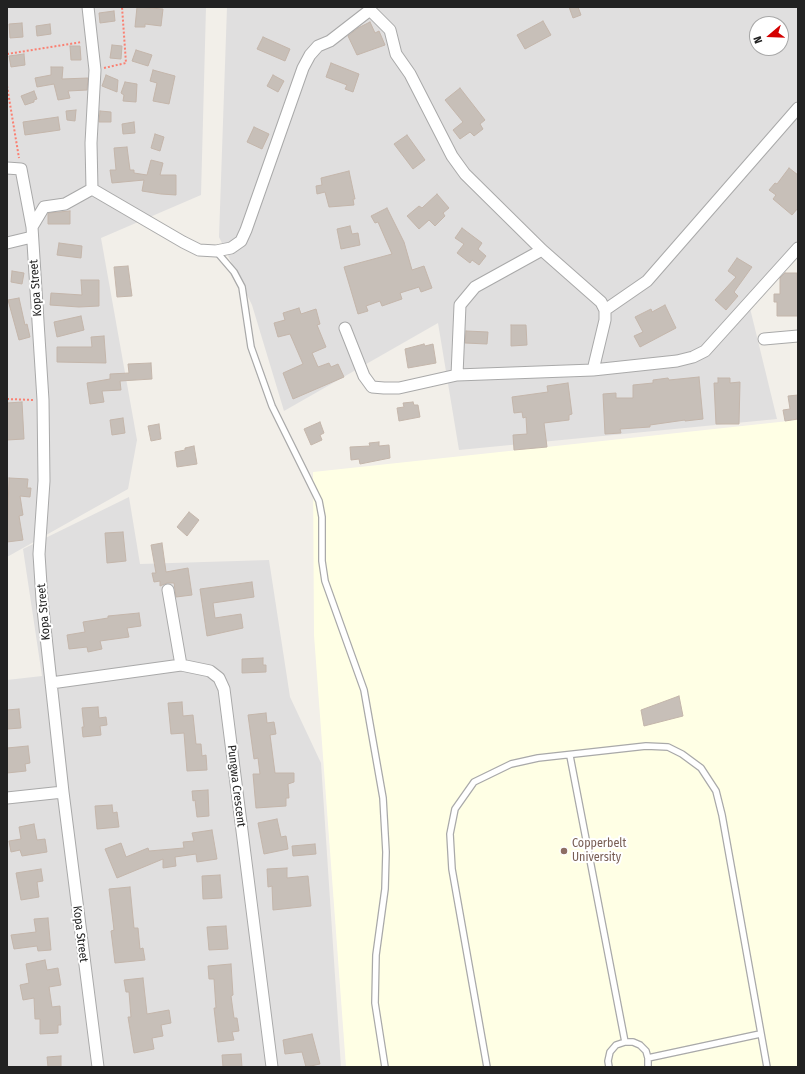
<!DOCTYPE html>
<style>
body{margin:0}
#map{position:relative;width:805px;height:1074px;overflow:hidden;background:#f2efe9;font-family:"Fira Sans Condensed",sans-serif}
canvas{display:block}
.frame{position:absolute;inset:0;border:8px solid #222;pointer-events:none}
.north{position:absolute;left:749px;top:16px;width:40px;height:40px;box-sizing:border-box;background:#fff;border:1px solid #a7a7a7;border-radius:50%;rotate:251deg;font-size:11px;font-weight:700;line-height:16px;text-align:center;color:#222}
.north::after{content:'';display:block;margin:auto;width:14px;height:18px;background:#d40000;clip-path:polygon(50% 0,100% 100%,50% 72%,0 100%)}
</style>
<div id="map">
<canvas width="805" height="1074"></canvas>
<div class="frame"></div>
<div class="north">N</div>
</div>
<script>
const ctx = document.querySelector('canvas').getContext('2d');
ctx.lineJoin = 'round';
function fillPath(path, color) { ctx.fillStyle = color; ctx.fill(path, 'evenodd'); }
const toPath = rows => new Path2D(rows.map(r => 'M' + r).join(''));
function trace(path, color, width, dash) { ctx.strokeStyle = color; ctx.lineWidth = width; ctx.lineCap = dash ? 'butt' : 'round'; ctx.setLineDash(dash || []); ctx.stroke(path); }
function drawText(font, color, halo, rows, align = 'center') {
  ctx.font = font + ' "Fira Sans Condensed",sans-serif'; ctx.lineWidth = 4; ctx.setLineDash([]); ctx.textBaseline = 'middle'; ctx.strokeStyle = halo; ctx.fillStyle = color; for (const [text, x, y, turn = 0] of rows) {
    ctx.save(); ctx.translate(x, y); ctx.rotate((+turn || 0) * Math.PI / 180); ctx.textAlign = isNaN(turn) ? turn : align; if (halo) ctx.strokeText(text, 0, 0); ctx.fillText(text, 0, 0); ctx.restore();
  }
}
fillPath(toPath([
 [7,7,206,7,201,195,101,238,137,440,128,489,7,557],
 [227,7,798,7,798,245,748,300,777,419,459,450,438,323,284,411,252,305,219,237],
 [757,24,781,24,781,48,757,48],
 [129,497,140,564,269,560,290,697,321,763,341,1067,7,1067,7,680,42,676,23,549]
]), '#e0dfdf');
fillPath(toPath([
 [798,420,798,1067,346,1067,314,635,313,472]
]), '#ffffe5');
const building = toPath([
 [137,7,163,9,161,26,145,24,145,27,135,27,137,7],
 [569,7,578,7,581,15,573,18,569,7],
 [114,11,115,21,100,23,99,13,114,11],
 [543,21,551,35,525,49,517,35,543,21],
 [370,22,375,33,379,31,385,45,357,55,348,36,358,28,370,22],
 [22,23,23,37,10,38,9,24,22,23],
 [50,24,51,34,37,36,36,26,50,24],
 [263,37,290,49,285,61,257,49,263,37],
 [112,45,122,46,121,59,110,58,112,45],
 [70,46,80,46,81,60,71,60,70,46],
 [136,50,152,55,148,66,132,61,136,50],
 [24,54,25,65,11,67,9,56,24,54],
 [331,63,359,74,353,92,345,89,347,85,326,77,331,63],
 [51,67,63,67,62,79,88,78,87,90,68,91,70,98,58,100,54,84,37,87,35,78,51,75,51,67],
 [153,70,175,76,169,104,153,101,157,83,150,81,153,70],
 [106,75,118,80,117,92,102,86,106,75],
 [273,75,284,81,278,92,267,86,273,75],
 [125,82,137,84,136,102,123,101,124,95,121,93,125,82],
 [460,88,485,120,480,124,483,129,474,136,470,132,460,139,453,130,463,122,445,100,460,88],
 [34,91,37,99,34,100,34,102,25,105,21,96,34,91],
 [76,110,75,121,67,120,66,111,76,110],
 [100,111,111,112,111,122,99,122,100,111],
 [58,117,60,130,25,135,23,122,58,117],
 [134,122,135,133,123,134,122,124,134,122],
 [254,127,269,134,262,149,247,142,254,127],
 [155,134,164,137,160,151,151,148,155,134],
 [407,135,425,160,413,169,394,144,407,135],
 [127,147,130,170,134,170,134,173,147,175,151,160,163,163,160,175,176,175,176,195,161,194,142,191,144,180,112,183,110,170,116,170,114,148,127,147],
 [789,168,798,175,798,208,792,215,773,199,776,195,769,190,775,183,777,184,789,168],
 [349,171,355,199,353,199,354,205,329,207,325,192,317,194,316,186,322,185,321,178,349,171],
 [437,194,449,208,443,213,445,216,435,226,429,220,419,229,407,216,419,206,422,208,437,194],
 [387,208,404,242,412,270,424,266,432,288,421,292,419,287,400,293,402,299,382,306,380,301,366,306,368,311,358,314,344,267,392,254,378,222,375,223,371,216,387,208],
 [70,211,70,224,48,224,48,213,70,211],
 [350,226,352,234,358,233,360,245,341,249,337,229,350,226],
 [462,228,482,243,478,249,486,256,479,265,472,260,470,263,457,253,464,244,455,238,462,228],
 [59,243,82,246,81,258,57,255,59,243],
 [737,258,752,267,734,292,738,296,726,310,715,300,736,277,728,271,737,258],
 [128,266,132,296,117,297,114,267,128,266],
 [12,271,24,273,22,284,11,282,12,271],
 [785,273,797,273,798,316,777,316,777,302,774,302,774,294,780,294,780,278,785,273],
 [81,280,99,280,99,306,79,307,50,305,51,293,82,295,81,280],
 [19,298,25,325,27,324,30,337,19,340,8,300,19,298],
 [665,305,676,328,640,347,634,336,643,332,635,317,651,309,652,312,665,305],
 [299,308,301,314,316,309,320,324,317,325,326,347,312,353,318,367,329,363,331,367,338,364,344,377,293,399,283,373,303,364,290,334,278,337,274,323,285,320,283,313,299,308],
 [81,316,84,330,57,337,54,322,81,316],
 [511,325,526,325,527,345,511,346,511,325],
 [466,331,488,332,487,344,465,343,466,331],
 [104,336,106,363,57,362,57,347,92,347,91,337,104,336],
 [424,344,425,346,433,344,436,363,408,368,405,349,424,344],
 [151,363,152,379,120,381,121,390,102,391,104,402,90,404,87,383,110,379,110,374,129,373,128,364,151,363],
 [699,377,703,419,685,421,685,420,650,425,650,427,620,429,621,433,605,434,603,394,616,393,616,398,633,398,633,385,653,383,653,380,668,378,669,380,699,377],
 [718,378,730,378,730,383,740,382,739,424,716,424,714,383,718,383,718,378],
 [568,383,572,414,569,415,569,420,544,423,547,447,514,450,513,435,527,434,526,417,523,418,522,412,514,413,512,397,548,392,547,386,568,383],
 [798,395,798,419,785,421,783,410,790,409,788,396,798,395],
 [22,402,24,439,7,440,7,403,22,402],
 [413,402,414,405,418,405,420,417,399,421,397,408,404,407,403,403,413,402],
 [123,418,125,433,112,435,110,420,123,418],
 [320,422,324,433,320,435,322,440,311,445,304,429,320,422],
 [159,424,161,439,151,441,148,426,159,424],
 [379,442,379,446,389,445,390,458,360,464,359,459,351,460,350,447,370,446,369,443,379,442],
 [194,446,197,464,177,467,175,452,185,450,185,448,194,446],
 [9,478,28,479,27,488,31,488,30,497,20,496,23,515,19,516,23,540,7,542,9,478],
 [189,512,199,520,187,536,177,527,189,512],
 [123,532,126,561,107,563,105,533,123,532],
 [162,543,166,572,188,568,192,595,176,597,174,583,167,583,160,586,160,581,154,582,152,573,156,573,151,545,162,543],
 [252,582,254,597,213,603,215,618,241,614,243,628,207,636,200,589,252,582],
 [139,613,141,626,127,628,129,637,100,641,102,649,88,652,87,647,69,649,67,635,85,632,83,622,108,618,108,616,139,613],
 [263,658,263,665,266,665,266,672,242,673,242,659,263,658],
 [679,696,683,716,644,726,641,710,679,696],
 [182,702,183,716,193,715,196,744,201,744,202,756,206,755,207,770,187,771,184,733,171,734,168,703,182,702],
 [98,707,99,718,106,717,107,725,100,726,101,735,83,737,82,727,84,727,82,708,98,707],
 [19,709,21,728,7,729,7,710,19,709],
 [266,713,267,723,274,722,276,734,270,735,275,773,294,773,294,782,288,784,289,798,286,798,286,806,256,808,253,774,260,774,258,758,254,759,248,715,266,713],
 [28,746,30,763,25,764,26,771,7,773,7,748,28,746],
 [208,790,209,816,197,817,195,800,193,801,192,791,208,790],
 [112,805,113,813,117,812,119,827,97,829,95,806,112,805],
 [277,819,281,837,286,836,288,849,264,854,258,823,277,819],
 [34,824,37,840,45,839,47,852,22,856,20,850,11,852,9,841,21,839,19,827,34,824],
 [212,830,217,859,197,862,196,854,175,857,176,866,163,868,163,859,117,878,105,849,121,843,126,857,148,848,149,851,184,848,183,842,194,841,192,833,212,830],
 [315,844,316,854,293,856,292,846,315,844],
 [287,868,287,878,308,876,311,906,273,910,272,886,268,887,267,869,287,868],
 [41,869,43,881,37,882,39,897,21,900,16,873,41,869],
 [220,875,222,898,203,899,202,876,220,875],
 [130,887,134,928,138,928,140,949,143,948,145,960,115,963,111,931,114,930,109,889,130,887],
 [48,918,51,950,38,951,37,946,14,949,11,935,36,932,34,919,48,918],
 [226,926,228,949,209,950,207,927,226,926],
 [45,960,47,970,58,968,61,985,49,987,52,1007,60,1006,61,1025,58,1025,58,1033,40,1034,40,1019,35,1019,34,998,23,1000,20,985,29,983,26,964,45,960],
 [231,964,233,995,231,996,234,1018,237,1018,239,1031,232,1032,234,1040,218,1042,214,1008,216,1008,214,979,209,979,208,966,231,964],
 [143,978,147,1014,169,1010,171,1023,161,1025,163,1036,152,1038,154,1049,134,1053,128,1017,131,1017,129,992,126,992,124,980,143,978],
 [312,1034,320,1064,306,1067,302,1052,285,1054,283,1040,312,1034],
 [241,1054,242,1067,223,1067,222,1055,241,1054],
 [61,1056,61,1067,48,1067,47,1057,61,1056]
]);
fillPath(building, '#c7bfb8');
trace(building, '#c4b6ab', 1);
const lane = toPath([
 [216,251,234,272,242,287,251,347,272,406,319,501,322,517,322,561,325,581,364,690,383,798,386,852,385,889,376,955,375,1003,385,1067],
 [570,756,625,1042],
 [648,1058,760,1034],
 [487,1067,452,869,450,834,455,809,474,782,511,764,538,758,646,746,668,747,682,754,701,768,716,791,722,815,767,1067],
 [609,1067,608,1061,610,1052,616,1045,625,1042,633,1042,640,1045,646,1051,648,1058,648,1067]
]);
const street = toPath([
 [88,7,95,70,91,143,92,189],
 [7,168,21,169,32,227,43,400,44,481,39,554,42,600,63,792,98,1067],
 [92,189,183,242,199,250,216,251,231,248,241,241,246,230,303,68,310,55,318,46,330,41,370,10,390,30,396,54,410,74,452,156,465,174,542,250,601,302,605,310,605,320,593,370],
 [32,227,44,207,65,204,92,189],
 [7,243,32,237],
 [605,310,647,281,798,108],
 [345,328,364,376,372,387,384,388,399,388,457,375,593,370,677,361,693,357,705,351,798,248],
 [764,339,798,336],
 [457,375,460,305,475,287,542,250],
 [168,590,181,665],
 [51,683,181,665,210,671,219,678,224,689,272,1067],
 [7,798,63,792]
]);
trace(lane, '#a9a9a9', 8);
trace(street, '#a9a9a9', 13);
trace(toPath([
 [7,54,82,42],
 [104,68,126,63,122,7],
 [7,86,19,158],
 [7,399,34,400]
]), '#fa8072', 2, [2, 2]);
trace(lane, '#fff', 5.5);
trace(street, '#fff', 11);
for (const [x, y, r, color] of [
 [564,851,4,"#8d6e63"]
]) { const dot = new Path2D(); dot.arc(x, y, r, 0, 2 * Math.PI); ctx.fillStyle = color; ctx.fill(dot); trace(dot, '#fff', 1.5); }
drawText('12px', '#222', '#fff', [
 ["Kopa Street",36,288,-94],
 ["Kopa Street",44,612,-95],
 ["Pungwa Crescent",236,786,83],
 ["Kopa Street",80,934,83]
]);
drawText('12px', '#785e54', '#fff', [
 ["Copperbelt",572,844],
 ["University",572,858]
], 'left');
</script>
